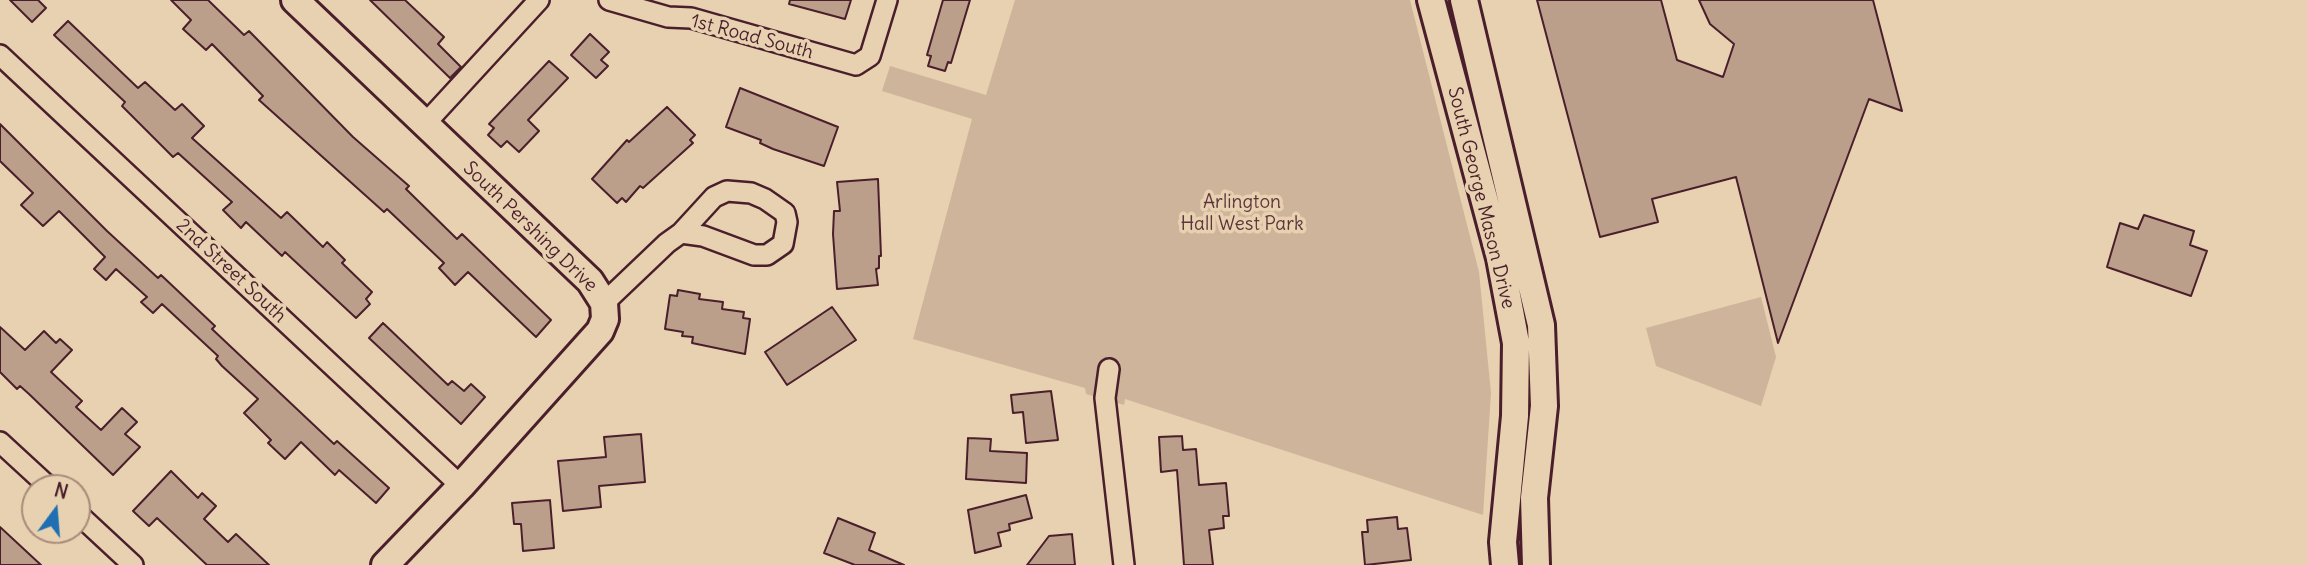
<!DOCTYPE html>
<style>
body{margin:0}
#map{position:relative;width:2307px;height:565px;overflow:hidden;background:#e7d1b0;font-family:Delius,sans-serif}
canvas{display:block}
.north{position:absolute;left:21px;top:474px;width:70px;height:70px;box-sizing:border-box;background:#e7d1b0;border:2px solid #a88a7b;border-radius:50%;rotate:16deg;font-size:19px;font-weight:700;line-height:28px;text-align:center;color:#4a1f2b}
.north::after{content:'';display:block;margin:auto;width:24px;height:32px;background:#1f6fb2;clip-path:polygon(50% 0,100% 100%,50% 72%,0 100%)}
</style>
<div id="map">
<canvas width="2307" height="565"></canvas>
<div class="north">N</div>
</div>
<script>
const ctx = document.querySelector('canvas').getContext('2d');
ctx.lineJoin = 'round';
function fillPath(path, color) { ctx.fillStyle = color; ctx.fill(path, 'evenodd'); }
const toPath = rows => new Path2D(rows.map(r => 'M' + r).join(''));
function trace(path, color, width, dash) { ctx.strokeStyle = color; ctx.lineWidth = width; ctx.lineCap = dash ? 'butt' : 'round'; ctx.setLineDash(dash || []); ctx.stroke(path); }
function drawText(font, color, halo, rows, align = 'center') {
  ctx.font = font + ' Delius,sans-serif'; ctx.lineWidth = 7; ctx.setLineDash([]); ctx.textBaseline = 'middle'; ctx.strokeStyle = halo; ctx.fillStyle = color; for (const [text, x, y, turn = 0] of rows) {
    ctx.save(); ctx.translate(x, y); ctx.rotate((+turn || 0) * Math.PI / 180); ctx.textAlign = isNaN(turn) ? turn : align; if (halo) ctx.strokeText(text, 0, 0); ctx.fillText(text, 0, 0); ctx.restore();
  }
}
fillPath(toPath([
 [1015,0,1410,0,1479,272,1491,393,1483,515,1125,399,1124,405,1086,394,1085,388,913,339,972,119,882,91,890,66,986,95],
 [1761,297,1776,357,1761,406,1656,366,1646,328]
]), '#ceb49a');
const building = toPath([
 [10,0,38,0,46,8,32,22,10,0],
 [171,0,208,0,244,35,249,31,353,137,409,186,406,189,457,239,462,234,551,320,536,337,468,272,455,285,439,268,444,263,387,209,384,212,259,100,263,96,212,44,206,50,183,29,191,20,171,0],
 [370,0,405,0,444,37,438,44,461,67,450,78,370,0],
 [790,0,851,0,845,19,789,4,790,0],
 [943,0,970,0,951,63,948,62,945,71,928,66,931,56,927,55,943,0],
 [1537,0,1661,0,1677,60,1723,77,1734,44,1710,24,1699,0,1873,0,1902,111,1869,99,1778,343,1736,177,1652,199,1658,222,1600,237,1537,0],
 [68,21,138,88,145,82,175,110,182,104,204,126,192,138,281,218,287,212,323,247,327,242,345,260,342,263,372,292,366,299,370,304,356,318,285,252,282,256,246,222,241,228,223,210,232,202,178,153,173,157,122,106,125,102,54,35,68,21],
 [590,34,609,52,601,60,608,66,596,78,571,55,590,34],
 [549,61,568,78,528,120,539,131,519,152,507,141,501,147,488,135,494,128,489,124,549,61],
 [740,88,838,127,824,166,773,149,760,143,761,140,726,127,740,88],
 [667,107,695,135,690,140,693,143,643,188,640,186,626,202,622,198,617,203,592,179,627,140,629,142,667,107],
 [0,124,107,231,158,278,161,275,215,326,212,329,334,444,337,441,389,488,376,503,339,470,335,475,301,442,285,459,268,443,271,440,244,413,258,399,222,366,216,359,218,356,162,304,153,313,141,302,147,297,116,269,106,280,94,269,105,257,59,211,43,226,21,205,33,193,0,161,0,124],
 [878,179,881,256,879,256,879,268,876,269,878,285,837,289,833,234,834,211,840,211,837,182,878,179],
 [2144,215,2194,231,2190,245,2207,251,2191,296,2107,267,2120,223,2138,229,2144,215],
 [678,290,700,294,699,299,723,302,722,309,744,312,743,318,750,319,745,354,692,343,693,337,682,336,683,332,665,329,670,295,677,296,678,290],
 [832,307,856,340,787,385,765,352,832,307],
 [383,323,448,385,452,381,464,391,471,384,485,397,461,424,369,338,383,323],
 [0,327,25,350,44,331,56,343,60,339,72,350,51,372,82,401,76,407,101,430,122,408,137,422,125,434,140,447,113,475,29,394,20,386,17,389,0,372,0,327],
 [1051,391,1058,440,1026,443,1023,412,1013,413,1011,395,1051,391],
 [641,434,645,482,599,486,601,507,563,511,558,461,606,457,604,437,641,434],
 [1182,436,1183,450,1196,449,1199,485,1226,483,1229,516,1223,516,1224,528,1209,530,1213,565,1184,565,1177,470,1161,472,1159,437,1182,436],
 [968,438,991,439,990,451,1027,453,1026,483,966,479,968,438],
 [171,471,198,498,202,493,216,506,204,519,228,542,236,534,269,565,207,565,157,518,149,526,133,511,171,471],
 [1026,495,1032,518,1009,524,1010,530,998,533,1001,546,975,553,968,510,1026,495],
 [550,500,554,548,523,551,521,524,514,524,512,503,550,500],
 [1397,517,1398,529,1407,528,1411,560,1365,565,1362,532,1368,532,1367,520,1397,517],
 [838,518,875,533,869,550,904,565,855,565,824,553,838,518],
 [0,527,27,552,41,565,0,565,0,527],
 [1072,534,1075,565,1027,565,1049,536,1072,534]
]);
fillPath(building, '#bb9f8b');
trace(building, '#4a1f2b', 2);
const street = toPath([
 [609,0,668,17,691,18,856,65,870,56,887,0],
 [0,55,461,486],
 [424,125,539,0],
 [604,303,667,243,681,233,714,197,727,191,751,193,765,199,785,213,787,222,783,244,767,255,754,255,703,236,681,233],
 [1109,369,1105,398,1124,565],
 [0,442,50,488],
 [77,513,133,565]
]);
const secondary = toPath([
 [295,0,590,281,604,303,605,319,600,331,461,486,385,565],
 [1431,0,1500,258,1516,343,1515,416,1503,542,1505,565],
 [1464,0,1541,325,1544,406,1534,498,1536,565]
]);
trace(street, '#4a1f2b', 24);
trace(secondary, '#4a1f2b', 32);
trace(street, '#e7d1b0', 19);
trace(secondary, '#e7d1b0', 26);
drawText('19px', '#4a1f2b', '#e7d1b0', [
 ["1st Road South",752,37,15],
 ["South George Mason Drive",1481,198,76],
 ["South Pershing Drive",530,227,44],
 ["2nd Street South",231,271,43]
]);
drawText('19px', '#5e353c', '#e7d1b0', [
 ["Arlington",1242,203],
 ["Hall West Park",1242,225]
]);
</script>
